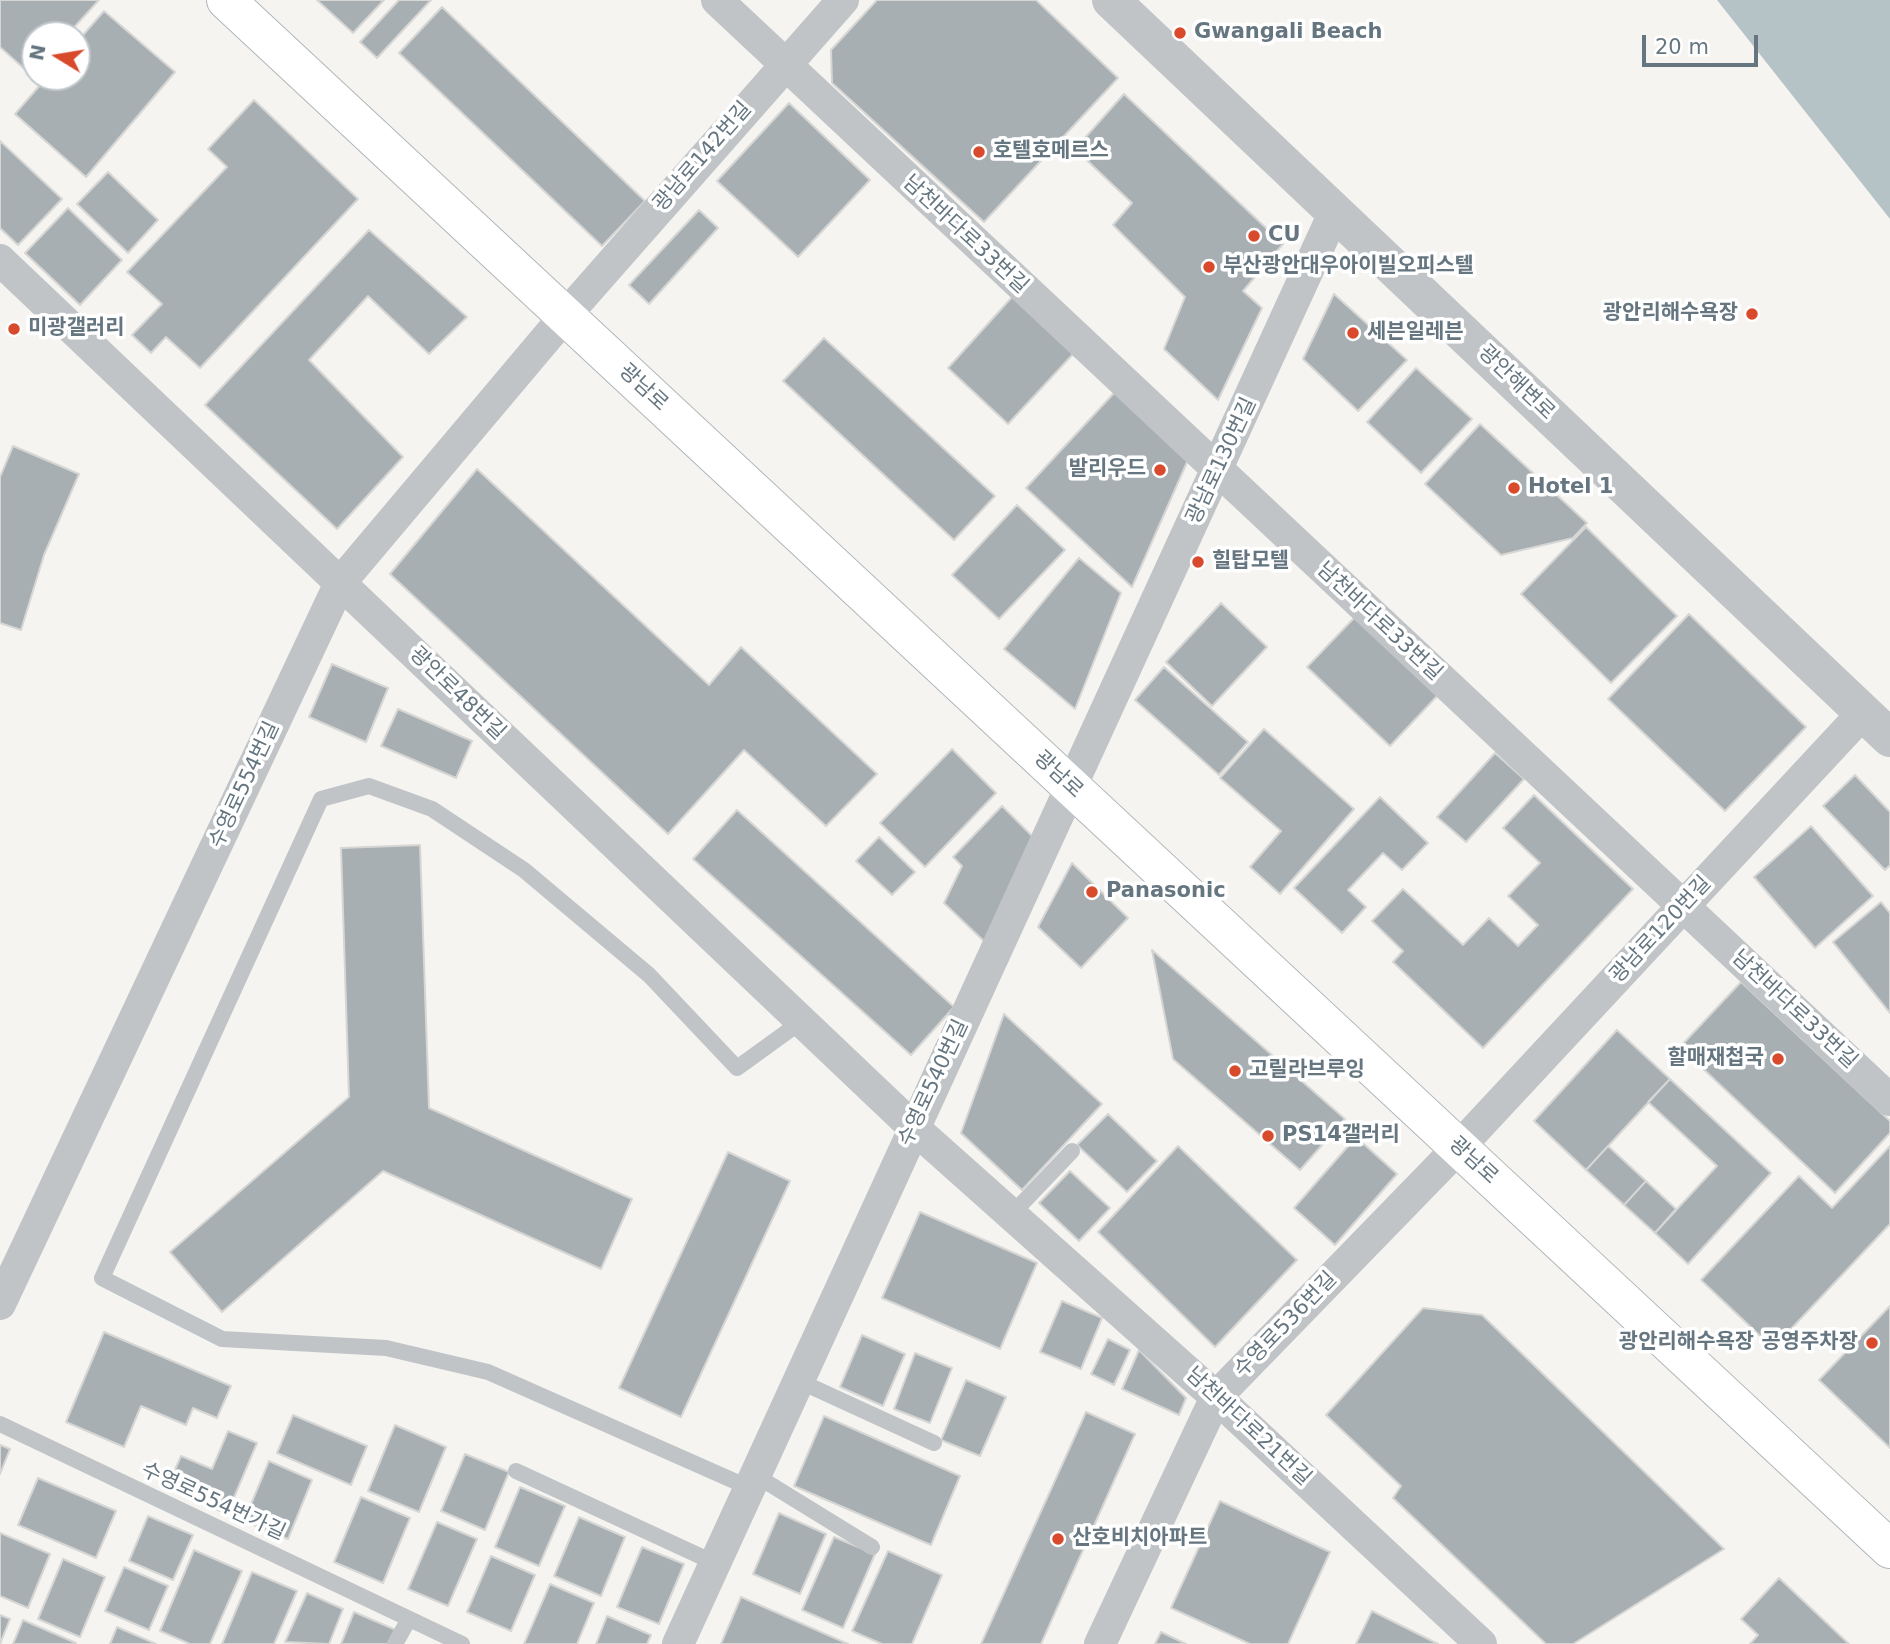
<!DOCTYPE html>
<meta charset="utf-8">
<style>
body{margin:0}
#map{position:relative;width:1890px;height:1644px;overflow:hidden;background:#f5f4f1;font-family:"DejaVu Sans",sans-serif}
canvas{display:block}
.north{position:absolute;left:21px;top:21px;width:70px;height:70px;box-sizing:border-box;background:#fff;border:2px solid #c1c8cc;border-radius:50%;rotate:281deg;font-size:19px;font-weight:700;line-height:28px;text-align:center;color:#657680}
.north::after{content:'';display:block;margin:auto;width:24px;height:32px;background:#d9492c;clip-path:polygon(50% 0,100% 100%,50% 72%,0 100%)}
.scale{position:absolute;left:1642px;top:35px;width:116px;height:32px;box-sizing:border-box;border:4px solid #657680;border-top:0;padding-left:9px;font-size:21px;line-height:24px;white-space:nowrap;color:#657680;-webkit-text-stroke:5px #fff;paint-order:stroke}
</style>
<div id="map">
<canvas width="1890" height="1644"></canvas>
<div class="north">N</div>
<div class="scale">20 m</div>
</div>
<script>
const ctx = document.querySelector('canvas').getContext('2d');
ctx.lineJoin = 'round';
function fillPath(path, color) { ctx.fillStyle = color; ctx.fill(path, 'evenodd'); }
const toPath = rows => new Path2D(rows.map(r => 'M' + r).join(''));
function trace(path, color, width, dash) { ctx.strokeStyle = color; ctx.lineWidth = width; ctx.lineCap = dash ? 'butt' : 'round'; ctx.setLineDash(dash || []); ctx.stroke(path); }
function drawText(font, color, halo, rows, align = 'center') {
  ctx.font = font + ' "DejaVu Sans","Noto Sans KR",sans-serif'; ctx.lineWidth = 7; ctx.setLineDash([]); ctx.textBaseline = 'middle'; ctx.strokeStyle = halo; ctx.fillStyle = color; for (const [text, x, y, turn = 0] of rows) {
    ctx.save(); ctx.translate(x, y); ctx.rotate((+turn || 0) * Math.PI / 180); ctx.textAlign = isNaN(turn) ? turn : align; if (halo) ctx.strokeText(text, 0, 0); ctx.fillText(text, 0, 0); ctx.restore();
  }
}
fillPath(toPath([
 [1717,0,1890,0,1890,219]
]), '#b6c3c6');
const building = toPath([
 [0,0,99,0,67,35,35,35,35,69,30,74,0,47,0,0],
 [317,0,384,0,353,33,317,0],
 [399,0,431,0,377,58,360,42,399,0],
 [877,0,1036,0,1118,78,984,222,832,83,831,50,877,0],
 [442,7,645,201,602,246,399,53,442,7],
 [104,11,175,72,86,177,15,114,47,77,77,77,77,42,104,11],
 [1124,94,1283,244,1243,291,1262,308,1218,400,1164,349,1185,297,1113,225,1132,203,1075,149,1124,94],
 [254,100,358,199,200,368,166,337,151,353,132,335,162,304,127,272,227,167,208,149,254,100],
 [789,103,870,180,798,257,717,181,789,103],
 [0,141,62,199,18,245,0,228,0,141],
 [108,172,158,220,128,253,77,204,108,172],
 [68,208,122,260,80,305,25,253,68,208],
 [699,210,718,228,649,304,629,285,699,210],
 [369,230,467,317,429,354,368,296,309,360,403,457,337,529,205,405,369,230],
 [1334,294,1407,360,1358,411,1303,359,1334,294],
 [1013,296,1074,353,1008,424,948,368,1013,296],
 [824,338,995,496,954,540,783,381,824,338],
 [1416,368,1472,419,1421,473,1367,422,1416,368],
 [1115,392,1188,460,1132,587,1026,488,1115,392],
 [1480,424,1587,523,1573,538,1501,555,1425,484,1480,424],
 [13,446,79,474,44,555,21,630,0,623,0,477,13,446],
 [477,469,709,685,741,647,877,774,826,826,744,750,668,834,390,574,477,469],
 [1017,505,1065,550,999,619,952,575,1017,505],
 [1586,527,1677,616,1611,683,1521,594,1586,527],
 [1079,558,1121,593,1075,709,1004,649,1079,558],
 [1221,603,1267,647,1212,706,1166,662,1221,603],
 [1689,614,1806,727,1725,811,1608,699,1689,614],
 [1356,616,1439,694,1390,746,1307,667,1356,616],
 [332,664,388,688,366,742,309,717,332,664],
 [1164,667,1248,742,1219,775,1135,700,1164,667],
 [398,709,472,741,456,778,381,746,398,709],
 [1264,729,1354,809,1280,894,1250,867,1281,831,1220,778,1264,729],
 [952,749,996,793,925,867,880,823,952,749],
 [1495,753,1524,779,1466,842,1437,817,1495,753],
 [1855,775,1890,812,1890,865,1885,870,1823,806,1855,775],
 [1534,795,1633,889,1483,1048,1393,962,1403,951,1372,921,1403,889,1463,945,1489,918,1518,946,1538,925,1508,896,1540,863,1503,828,1534,795],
 [1380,797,1428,843,1402,870,1383,853,1348,890,1366,907,1342,933,1294,888,1380,797],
 [1002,806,1032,836,988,945,944,903,962,866,953,857,1002,806],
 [737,810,954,1007,911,1055,693,859,737,810],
 [1811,826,1873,896,1815,948,1754,877,1811,826],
 [879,837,915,872,892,895,856,861,879,837],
 [420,845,429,1108,632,1199,601,1269,383,1171,222,1312,170,1252,349,1097,341,848,420,845],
 [1072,863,1128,918,1081,968,1038,927,1072,863],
 [1881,902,1890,913,1890,1013,1833,942,1881,902],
 [1152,950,1345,1119,1300,1170,1173,1059,1152,950],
 [1741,982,1890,1121,1890,1133,1835,1193,1680,1047,1741,982],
 [1004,1014,1102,1104,1022,1190,961,1133,1004,1014],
 [1617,1030,1670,1079,1586,1170,1534,1121,1617,1030],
 [1670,1079,1771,1173,1688,1264,1655,1233,1717,1166,1648,1102,1670,1079],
 [1108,1114,1157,1161,1127,1192,1077,1145,1108,1114],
 [1356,1137,1397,1174,1335,1245,1294,1208,1356,1137],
 [1178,1146,1297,1260,1215,1347,1098,1232,1178,1146],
 [1608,1146,1646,1181,1624,1205,1586,1170,1608,1146],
 [1890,1146,1890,1224,1773,1348,1701,1280,1799,1176,1832,1208,1890,1146],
 [728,1152,790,1181,681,1417,619,1388,728,1152],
 [1070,1171,1110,1208,1079,1241,1039,1203,1070,1171],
 [1646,1181,1676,1209,1655,1233,1624,1205,1646,1181],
 [920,1212,1037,1263,1000,1349,882,1298,920,1212],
 [1062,1301,1102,1318,1081,1369,1040,1352,1062,1301],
 [1890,1306,1890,1448,1819,1380,1890,1306],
 [1423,1308,1482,1315,1724,1549,1573,1644,1546,1644,1393,1498,1401,1486,1326,1415,1423,1308],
 [104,1332,231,1386,217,1418,193,1408,186,1425,141,1406,124,1447,66,1422,104,1332],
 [862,1335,905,1354,883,1406,840,1387,862,1335],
 [1108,1339,1130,1350,1114,1385,1091,1374,1108,1339],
 [1139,1350,1186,1398,1179,1415,1122,1389,1139,1350],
 [915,1353,952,1368,930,1423,894,1409,915,1353],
 [966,1380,1006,1397,980,1456,941,1440,966,1380],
 [1086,1412,1135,1434,1041,1644,981,1644,1086,1412],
 [293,1415,367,1446,351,1485,277,1453,293,1415],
 [824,1416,960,1476,931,1545,794,1486,824,1416],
 [395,1425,446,1447,419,1512,368,1491,395,1425],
 [228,1431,257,1443,227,1514,167,1488,181,1456,212,1469,228,1431],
 [0,1445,10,1449,0,1474,0,1445],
 [465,1454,509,1472,485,1530,441,1511,465,1454],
 [269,1461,312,1480,288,1539,244,1521,269,1461],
 [38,1478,116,1511,96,1558,18,1525,38,1478],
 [520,1487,565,1506,539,1566,495,1547,520,1487],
 [361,1497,410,1518,383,1583,334,1562,361,1497],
 [1220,1501,1330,1552,1288,1644,1250,1644,1171,1608,1220,1501],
 [779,1513,826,1534,800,1594,753,1574,779,1513],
 [148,1516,193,1535,173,1580,129,1561,148,1516],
 [579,1517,625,1537,601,1596,554,1576,579,1517],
 [437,1522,477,1539,448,1606,408,1589,437,1522],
 [0,1533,50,1554,28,1608,0,1596,0,1533],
 [834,1537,875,1554,843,1628,802,1610,834,1537],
 [642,1547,684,1564,659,1624,617,1607,642,1547],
 [194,1550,242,1571,210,1644,190,1644,160,1631,194,1550],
 [888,1551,942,1575,912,1644,882,1644,852,1631,888,1551],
 [491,1556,535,1575,511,1631,467,1612,491,1556],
 [63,1559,105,1577,80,1637,38,1619,63,1559],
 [124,1567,168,1586,149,1630,105,1611,124,1567],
 [252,1572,297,1591,274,1644,222,1644,252,1572],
 [1779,1578,1849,1644,1750,1644,1758,1635,1741,1619,1779,1578],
 [550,1584,594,1603,577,1644,524,1644,550,1584],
 [307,1593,343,1609,329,1644,285,1642,307,1593],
 [741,1597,848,1644,721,1644,741,1597],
 [1372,1611,1438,1644,1356,1644,1372,1611],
 [354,1612,396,1630,390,1644,341,1644,354,1612],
 [0,1615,10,1619,0,1644,0,1615],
 [607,1616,651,1635,647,1644,596,1644,607,1616],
 [23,1620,76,1643,75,1644,13,1644,23,1620],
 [117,1627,156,1644,110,1644,117,1627],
 [1161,1632,1186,1644,1155,1644,1161,1632]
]);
fillPath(building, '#a7afb3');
trace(building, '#d6d6d4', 2);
const secondary = toPath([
 [226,0,1890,1549]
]);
trace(secondary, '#b0b6b9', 40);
trace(toPath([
 [1010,1216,1072,1151],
 [799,1381,934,1443],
 [0,1424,462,1644],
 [516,1471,715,1563],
 [755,1475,872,1547],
 [750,1488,488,1372,386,1348,222,1339,102,1278,321,799,369,786,432,809,524,870,649,975,737,1068,802,1021],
 [395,1644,409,1619]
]), '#c0c4c7', 16);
trace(toPath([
 [717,0,1890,1100],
 [0,260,914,1128,1216,1397,1481,1644],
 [0,1304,340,583,565,316,843,0],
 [678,1644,1335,211],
 [1100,1644,1216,1397,1459,1147,1864,712]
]), '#c0c4c7', 32);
trace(toPath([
 [1111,0,1890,738]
]), '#c0c4c7', 38);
trace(secondary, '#fff', 38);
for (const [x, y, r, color] of [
 [1180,33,7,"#d9492c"],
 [979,152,7,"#d9492c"],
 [1254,236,7,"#d9492c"],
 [1209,267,7,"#d9492c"],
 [1752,314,7,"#d9492c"],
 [14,329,7,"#d9492c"],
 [1353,333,7,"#d9492c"],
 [1160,470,7,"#d9492c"],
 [1514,488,7,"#d9492c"],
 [1198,562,7,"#d9492c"],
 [1092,892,7,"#d9492c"],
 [1778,1059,7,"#d9492c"],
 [1235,1071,7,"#d9492c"],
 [1268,1136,7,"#d9492c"],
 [1872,1343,7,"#d9492c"],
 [1058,1539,7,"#d9492c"]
]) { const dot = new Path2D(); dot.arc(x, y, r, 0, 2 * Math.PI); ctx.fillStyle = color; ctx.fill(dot); trace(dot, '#fff', 2.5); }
drawText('bold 21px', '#657680', '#fff', [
 ["Gwangali Beach",1194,33],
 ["호텔호메르스",993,152],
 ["CU",1268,236],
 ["부산광안대우아이빌오피스텔",1223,267],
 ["광안리해수욕장",1738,314,"right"],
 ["미광갤러리",28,329],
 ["세븐일레븐",1367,333],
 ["발리우드",1146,470,"right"],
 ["Hotel 1",1528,488],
 ["힐탑모텔",1212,562],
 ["Panasonic",1106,892],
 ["할매재첩국",1764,1059,"right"],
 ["고릴라브루잉",1249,1071],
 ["PS14갤러리",1282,1136],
 ["광안리해수욕장 공영주차장",1858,1343,"right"],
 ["산호비치아파트",1072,1539]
], 'left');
drawText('21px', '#657680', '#fff', [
 ["광남로142번길",703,157,-49],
 ["남천바다로33번길",965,235,43],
 ["광안해변로",1516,383,44],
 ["광남로",643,388,43],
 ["광남로130번길",1222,461,-65],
 ["남천바다로33번길",1379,622,43],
 ["광안로48번길",457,694,44],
 ["광남로",1058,775,43],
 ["수영로554번길",245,785,-65],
 ["광남로120번길",1661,930,-47],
 ["남천바다로33번길",1794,1010,43],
 ["수영로540번길",934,1083,-65],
 ["광남로",1473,1161,43],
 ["수영로536번길",1286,1325,-46],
 ["남천바다로21번길",1248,1427,43],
 ["수영로554번가길",213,1502,25]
]);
</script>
